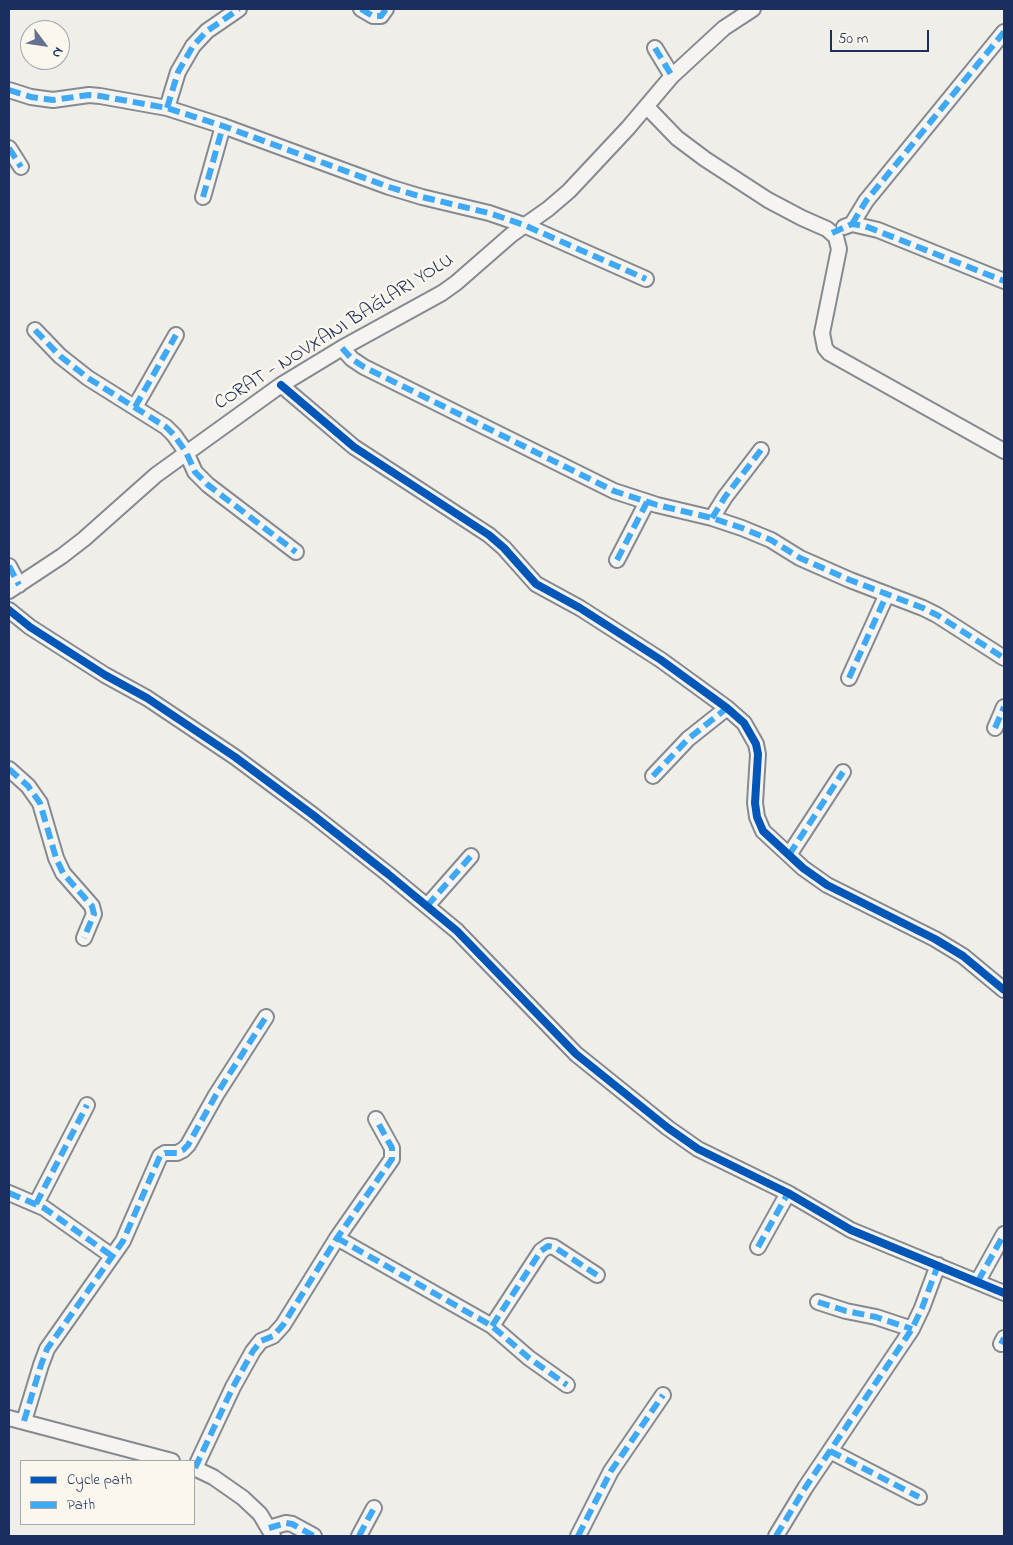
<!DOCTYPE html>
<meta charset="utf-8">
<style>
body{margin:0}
#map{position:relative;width:1013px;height:1545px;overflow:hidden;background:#efeee9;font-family:"Indie Flower",sans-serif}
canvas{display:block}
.frame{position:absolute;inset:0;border:10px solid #1b2f5e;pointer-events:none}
.legend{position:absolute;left:20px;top:1460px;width:175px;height:65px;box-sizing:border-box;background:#fbf7ec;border:1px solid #a1a7b3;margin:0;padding:6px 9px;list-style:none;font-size:15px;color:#1b2f5e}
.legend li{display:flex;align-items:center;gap:10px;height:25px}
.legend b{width:25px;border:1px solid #a1a7b3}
.north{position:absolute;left:20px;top:20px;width:50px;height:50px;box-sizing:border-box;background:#fbf7ec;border:1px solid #a1a7b3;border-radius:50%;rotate:121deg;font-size:14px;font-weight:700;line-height:20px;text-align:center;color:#1b2f5e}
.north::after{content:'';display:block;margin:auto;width:18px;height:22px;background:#65728f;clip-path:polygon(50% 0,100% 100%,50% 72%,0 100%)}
.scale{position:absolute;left:830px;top:30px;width:99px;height:22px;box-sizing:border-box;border:2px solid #1b2f5e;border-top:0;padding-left:6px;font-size:15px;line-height:18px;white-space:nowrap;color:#1b2f5e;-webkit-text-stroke:4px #fbf7ec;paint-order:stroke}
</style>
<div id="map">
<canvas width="1013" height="1545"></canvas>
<div class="frame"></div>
<ul class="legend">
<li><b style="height:6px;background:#0057b8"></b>Cycle path</li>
<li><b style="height:6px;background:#3fa9f5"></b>Path</li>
</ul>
<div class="north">N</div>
<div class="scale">50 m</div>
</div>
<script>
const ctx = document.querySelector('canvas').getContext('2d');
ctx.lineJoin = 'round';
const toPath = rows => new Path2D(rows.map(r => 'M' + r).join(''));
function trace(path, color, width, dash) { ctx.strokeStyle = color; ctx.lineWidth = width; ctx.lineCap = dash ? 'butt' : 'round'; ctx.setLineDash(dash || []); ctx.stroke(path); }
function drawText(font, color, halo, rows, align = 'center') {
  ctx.font = font + ' "Indie Flower",sans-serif'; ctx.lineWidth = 5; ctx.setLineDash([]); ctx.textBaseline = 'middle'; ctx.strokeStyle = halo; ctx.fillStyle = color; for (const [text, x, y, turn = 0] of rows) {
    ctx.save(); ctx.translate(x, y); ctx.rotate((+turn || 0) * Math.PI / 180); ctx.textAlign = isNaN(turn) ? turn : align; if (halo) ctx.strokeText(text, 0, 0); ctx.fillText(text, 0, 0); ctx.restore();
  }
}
const street = toPath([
 [361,9,373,16,381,16,386,9],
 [655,48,672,76],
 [9,90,31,97,53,100,89,95,100,96,167,108,223,126,389,187,422,197,489,213,524,225,646,279],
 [647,107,677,138,705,159,768,200,802,218,827,229,836,237,839,249,822,333,825,348,829,353,1004,451],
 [167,108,178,72,193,46,207,31,239,9],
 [9,148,21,167],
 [203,197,223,126],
 [852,224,866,201,1004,32],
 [844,227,852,224,878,230,1004,281],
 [35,330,60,356,88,378,166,427,174,435,186,452,195,472,208,485,296,552],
 [342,348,352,359,364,367,614,491,657,505,712,518,742,528,771,540,800,558,850,580,923,608,937,615,1004,658],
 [281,385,354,447,489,535,504,548,536,584,580,608,661,660,727,708,744,723,756,744,758,754,755,803,757,817,763,831,803,868,827,885,935,939,963,956,1004,990],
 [135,407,176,335],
 [712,518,725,497,761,450],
 [617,560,647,502],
 [9,566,19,585],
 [9,591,62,556,84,539,156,475,281,385,342,348,442,293,456,283,511,235,548,209,569,191,628,128,672,76,724,28,753,9],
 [9,610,30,627,105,675,147,698,235,757,313,815,388,874,457,931,576,1054,668,1128,698,1149,788,1193,851,1230,1004,1293],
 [849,678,887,594],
 [995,728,1004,707],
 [9,769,28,786,40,803,56,858,63,873,92,906,94,914,84,938],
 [653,776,688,739,727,708],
 [789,855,843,772],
 [427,906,471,856],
 [9,1193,44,1208,112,1256],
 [36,1204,87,1105],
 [337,1238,492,1326,529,1358,567,1385],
 [758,1247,788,1193],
 [978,1281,1004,1234],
 [818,1302,846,1311,876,1317,912,1329],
 [492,1326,541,1251,548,1246,554,1247,597,1275],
 [1001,1344,1004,1338],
 [9,1418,172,1461],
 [24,1421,41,1365,47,1349,123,1241,160,1156,165,1153,177,1153,183,1150,188,1145,216,1095,266,1017],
 [830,1451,919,1497],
 [194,1468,213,1477,243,1498,260,1514,273,1536],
 [195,1468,233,1387,253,1351,261,1341,273,1336,283,1325,337,1238,392,1159,392,1148,376,1119],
 [269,1528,286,1523,292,1524,314,1536],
 [359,1536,374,1508],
 [578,1536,611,1471,663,1395],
 [776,1536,805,1488,912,1329,922,1308,938,1265]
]);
trace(street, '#868a90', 18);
trace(street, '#f5f4f0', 14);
trace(toPath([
 [361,9,373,16,381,16,386,9],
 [655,48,672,76],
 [9,90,31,97,53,100,89,95,100,96,167,108,223,126,389,187,422,197,489,213,524,225,646,279],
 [167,108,178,72,193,46,207,31,239,9],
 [9,148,21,167],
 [203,197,223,126],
 [852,224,866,201,1004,32],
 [832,233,852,224,865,226,1004,281],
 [35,330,60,356,88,378,166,427,174,435,186,452,195,472,208,485,296,552],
 [342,348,352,359,364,367,614,491,657,505,712,518,742,528,771,540,800,558,850,580,923,608,937,615,1004,658],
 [135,407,176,335],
 [712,518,725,497,761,450],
 [617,560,647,502],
 [9,566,19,585],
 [849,678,887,594],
 [995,728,1004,707],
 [9,769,28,786,40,803,56,858,63,873,92,906,94,914,84,938],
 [653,776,688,739,727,708],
 [789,855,843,772],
 [427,906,471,856],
 [9,1193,44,1208,112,1256],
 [36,1204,87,1105],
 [337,1238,492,1326,529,1358,567,1385],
 [758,1247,788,1193],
 [978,1281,1004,1234],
 [818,1302,846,1311,876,1317,912,1329],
 [492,1326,541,1251,548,1246,554,1247,597,1275],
 [1001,1344,1004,1338],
 [24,1421,41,1365,47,1349,123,1241,160,1156,165,1153,177,1153,183,1150,188,1145,216,1095,266,1017],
 [830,1451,919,1497],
 [195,1468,233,1387,253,1351,261,1341,273,1336,283,1325,337,1238,392,1159,392,1148,376,1119],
 [269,1528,286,1523,292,1524,314,1536],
 [359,1536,374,1508],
 [578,1536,611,1471,663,1395],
 [776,1536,805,1488,912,1329,922,1308,938,1265]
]), '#3fa9f5', 6, [12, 6]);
trace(toPath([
 [281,385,354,447,489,535,504,548,536,584,580,608,661,660,727,708,744,723,756,744,758,754,755,803,757,817,763,831,803,868,827,885,935,939,963,956,1004,990],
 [9,610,30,627,105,675,147,698,235,757,313,815,388,874,457,931,576,1054,668,1128,698,1149,788,1193,851,1230,1004,1293]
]), '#0057b8', 8);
drawText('20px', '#1b2f5e', '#fbf7ec', [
 ["CORAT - NOVXANI BAĞLARI YOLU",335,333,-32]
]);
</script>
